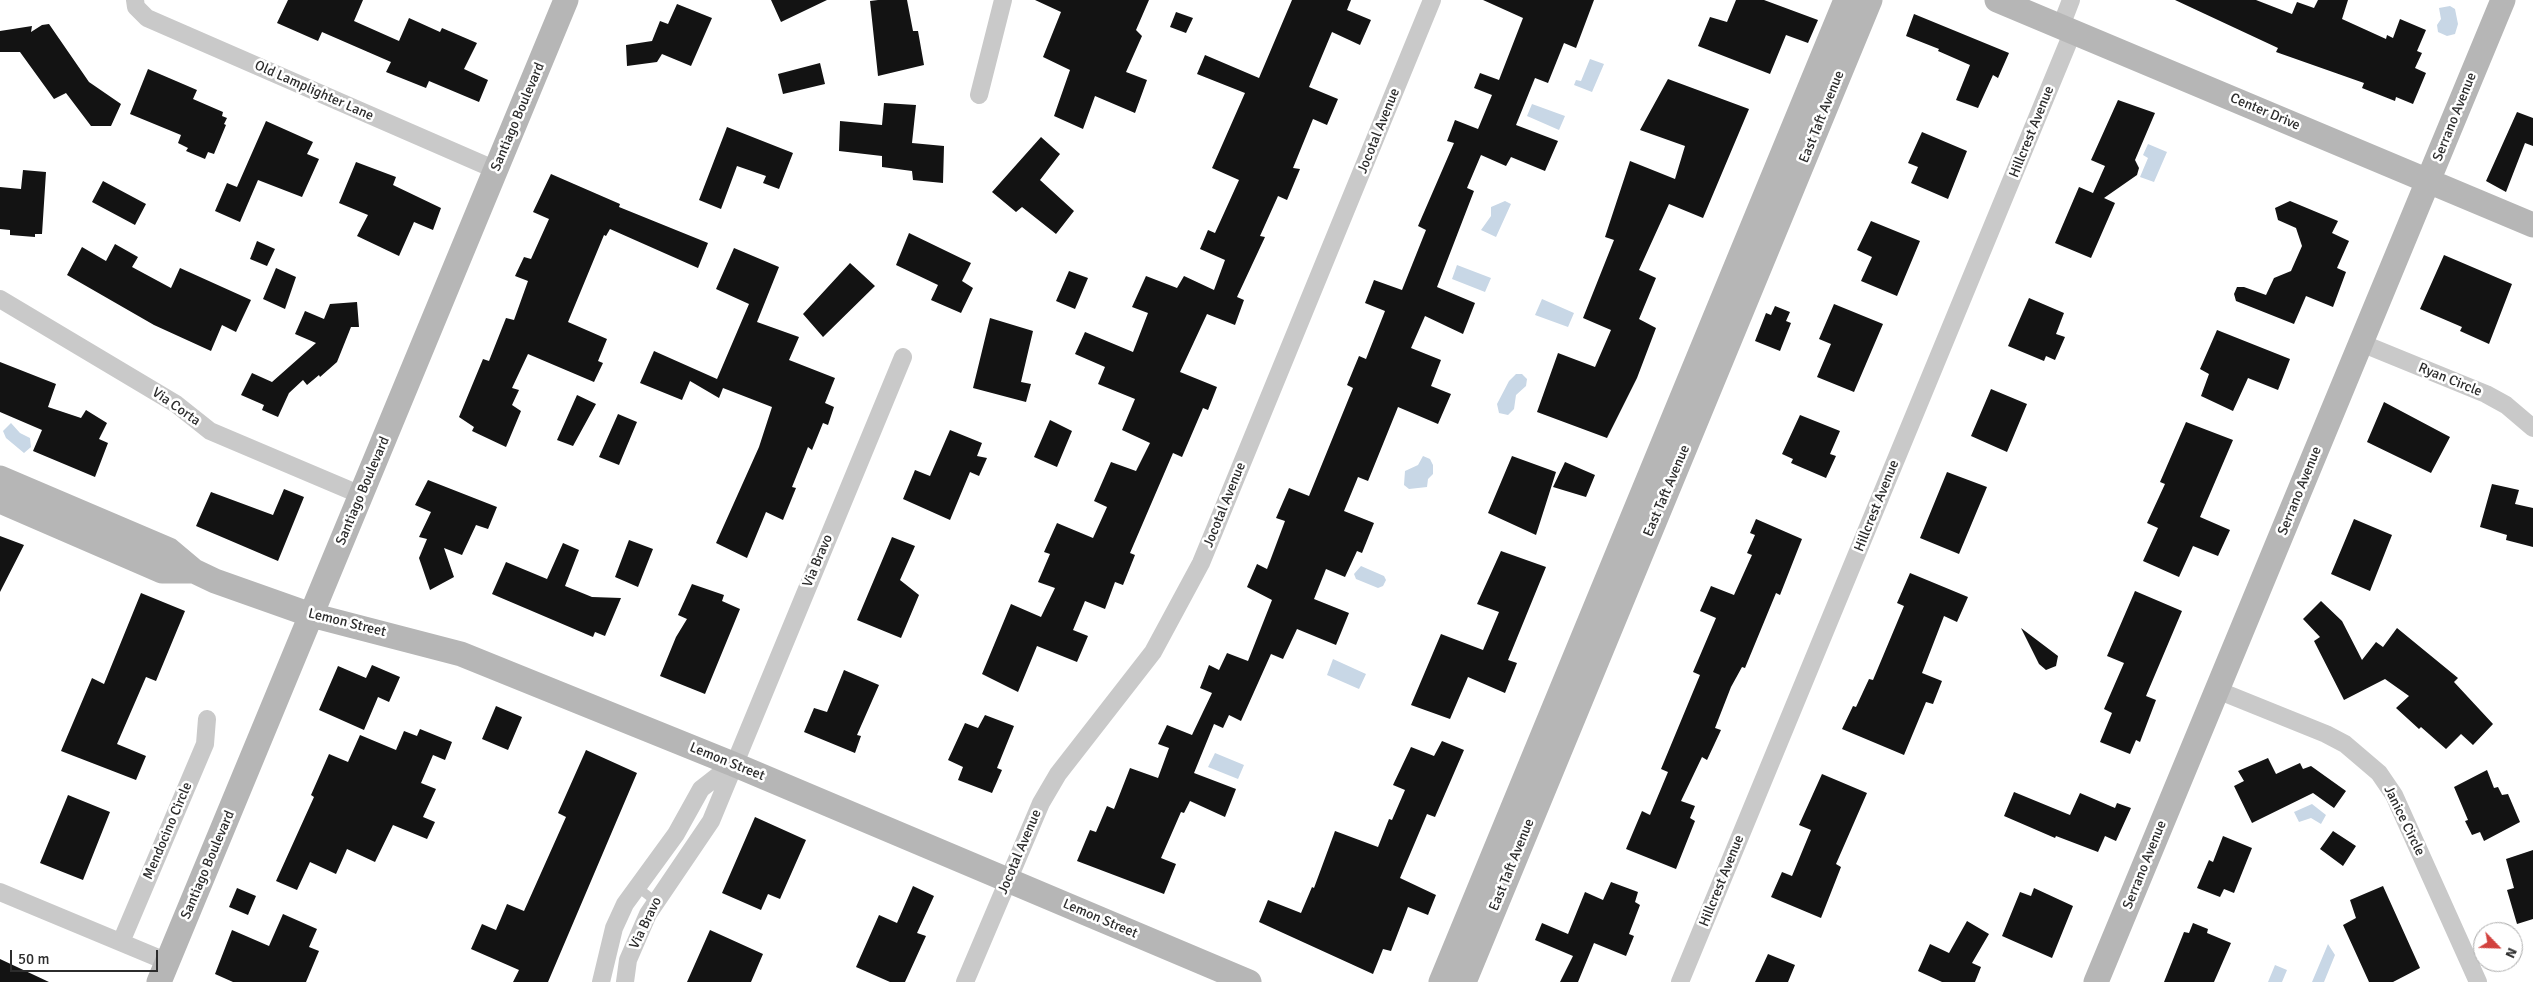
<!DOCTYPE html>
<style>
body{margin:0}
#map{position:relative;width:2533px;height:982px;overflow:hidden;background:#fff;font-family:Signika,sans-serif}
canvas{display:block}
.north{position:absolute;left:2473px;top:922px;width:50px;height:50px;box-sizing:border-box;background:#fff;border:1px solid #ababab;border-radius:50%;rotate:114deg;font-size:14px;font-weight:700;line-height:20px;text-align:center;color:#2c2c2c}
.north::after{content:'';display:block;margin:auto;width:18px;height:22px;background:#d2423e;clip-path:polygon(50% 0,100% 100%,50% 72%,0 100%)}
.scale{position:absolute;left:10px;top:950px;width:148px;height:22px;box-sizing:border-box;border:2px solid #2c2c2c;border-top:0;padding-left:6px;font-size:15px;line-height:18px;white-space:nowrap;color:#2c2c2c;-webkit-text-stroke:4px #fff;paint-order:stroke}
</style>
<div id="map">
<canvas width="2533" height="982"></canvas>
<div class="north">N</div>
<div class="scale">50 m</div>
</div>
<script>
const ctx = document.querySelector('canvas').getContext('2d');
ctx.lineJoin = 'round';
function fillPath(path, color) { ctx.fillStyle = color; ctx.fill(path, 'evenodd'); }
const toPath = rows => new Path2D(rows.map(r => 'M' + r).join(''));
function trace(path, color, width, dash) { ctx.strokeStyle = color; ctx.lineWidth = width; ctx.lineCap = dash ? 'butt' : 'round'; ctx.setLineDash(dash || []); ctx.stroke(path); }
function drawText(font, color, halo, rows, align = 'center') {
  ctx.font = font + ' Signika,sans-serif'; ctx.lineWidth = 5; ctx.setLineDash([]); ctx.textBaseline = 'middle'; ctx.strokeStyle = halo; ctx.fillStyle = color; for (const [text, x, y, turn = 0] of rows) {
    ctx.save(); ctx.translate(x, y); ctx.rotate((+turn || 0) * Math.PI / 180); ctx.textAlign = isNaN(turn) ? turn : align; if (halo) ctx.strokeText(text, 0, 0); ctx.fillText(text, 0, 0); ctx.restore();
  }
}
fillPath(toPath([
 [2450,6,2455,9,2458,24,2455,34,2447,36,2438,32,2437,25,2441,19,2439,8],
 [1590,59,1604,64,1592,92,1574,85,1576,80,1581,81],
 [1532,104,1565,116,1559,130,1527,116],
 [2148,144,2167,152,2154,182,2140,177,2148,158,2143,155],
 [1505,201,1511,204,1496,237,1481,230,1491,216,1491,207],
 [1457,265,1491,278,1485,292,1452,279],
 [1542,299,1574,313,1568,327,1535,315],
 [1516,374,1522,374,1527,379,1526,386,1516,395,1514,409,1508,415,1499,413,1497,404,1509,381],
 [11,423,20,433,30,438,31,447,24,453,6,438,3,431],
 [1423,456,1430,459,1433,465,1433,474,1428,479,1427,487,1409,489,1404,485,1405,471,1418,465],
 [1361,566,1384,576,1386,580,1383,586,1378,588,1356,579,1354,574],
 [1333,659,1366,674,1359,689,1327,675],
 [1215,753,1244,765,1238,779,1208,767],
 [2312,804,2326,815,2321,824,2311,818,2299,822,2294,812],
 [2328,944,2335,955,2324,982,2312,982],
 [2275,965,2287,970,2282,982,2268,982]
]), '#c8d7e6');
fillPath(toPath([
 [288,0,363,0,354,21,399,41,409,18,440,32,442,28,477,43,464,69,488,80,479,102,429,81,426,88,386,72,391,62,322,32,318,41,277,23],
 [771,0,827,0,781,22],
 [878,0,907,0,913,31,918,31,924,65,878,76,870,1],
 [1035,0,1149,0,1136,30,1142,36,1126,72,1147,80,1135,113,1095,96,1083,129,1054,116,1070,70,1043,57,1061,12],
 [1292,0,1351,0,1347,10,1371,20,1360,45,1332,32,1309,87,1338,99,1327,125,1313,119,1293,168,1300,169,1287,200,1278,196,1260,236,1265,237,1237,297,1244,300,1235,325,1207,314,1180,372,1217,387,1208,410,1203,408,1182,457,1173,453,1130,553,1135,555,1123,585,1115,582,1105,609,1085,601,1073,630,1088,636,1077,662,1037,646,1018,692,982,674,1011,604,1041,617,1055,588,1038,582,1050,554,1044,552,1057,523,1093,538,1107,507,1094,501,1111,462,1136,471,1150,443,1122,430,1135,399,1098,384,1105,367,1075,354,1085,332,1133,352,1148,313,1132,307,1146,276,1177,288,1184,276,1214,290,1225,260,1200,249,1208,230,1215,233,1239,180,1212,168,1245,93,1197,74,1205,55,1259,78],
 [1483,0,1594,0,1576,48,1564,43,1548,83,1535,78,1516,125,1558,141,1545,171,1511,157,1506,166,1481,155,1467,188,1474,191,1437,287,1475,303,1463,334,1425,316,1411,348,1441,360,1431,386,1451,394,1438,424,1398,407,1368,481,1358,477,1344,511,1374,523,1362,553,1357,551,1345,577,1326,569,1314,599,1349,613,1336,645,1297,629,1283,659,1271,654,1241,721,1229,715,1223,728,1214,724,1194,773,1236,789,1225,817,1190,801,1184,813,1181,812,1161,858,1176,864,1164,894,1077,861,1090,830,1096,832,1107,806,1114,809,1130,768,1158,778,1169,748,1158,744,1167,725,1192,735,1212,693,1200,688,1209,665,1219,670,1227,653,1248,661,1272,600,1247,587,1257,564,1267,569,1285,521,1276,518,1289,488,1309,496,1353,388,1347,385,1359,356,1366,359,1385,311,1365,303,1374,280,1402,290,1426,230,1418,226,1454,143,1447,141,1455,120,1478,129,1492,95,1474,88,1480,73,1499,80,1523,18],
 [1736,0,1764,0,1818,20,1808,43,1786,35,1770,74,1698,46,1710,17,1727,22],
 [2175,0,2256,0,2292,14,2297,2,2314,8,2318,0,2348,0,2342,19,2386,39,2387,35,2393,38,2400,19,2426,30,2417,51,2422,53,2415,68,2426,73,2413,104,2396,97,2395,101,2362,88,2364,83,2276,52,2278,48],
 [677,4,712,18,691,66,662,54,657,62,627,66,626,45,652,41,660,21,668,24],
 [1176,12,1193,18,1186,33,1170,27],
 [1914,14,2009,53,1998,78,1993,75,1978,108,1956,100,1970,65,1938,51,1939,49,1906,36],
 [49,24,89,82,121,104,111,126,91,126,66,93,54,99,20,52,0,52,0,31,32,26,31,32,42,25],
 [820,63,825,84,783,94,778,74],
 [148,69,197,90,193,99,223,112,222,116,227,118,224,124,226,125,214,154,208,152,205,159,186,151,188,148,178,143,181,135,130,114],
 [1668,79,1749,109,1703,218,1669,204,1639,270,1656,278,1639,319,1656,328,1637,378,1607,438,1537,412,1558,353,1595,367,1611,330,1583,318,1614,240,1605,237,1630,161,1675,179,1685,146,1640,130],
 [2118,100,2155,113,2135,160,2139,168,2137,175,2104,198,2115,203,2091,258,2055,243,2079,187,2093,193,2105,166,2091,160],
 [884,103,916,105,912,143,944,146,943,183,913,180,912,171,882,167,882,156,839,151,840,121,882,125],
 [2517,112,2533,118,2533,146,2525,143,2506,192,2486,181],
 [266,121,313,142,307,154,319,159,302,197,258,180,240,222,215,211,227,183,237,187],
 [727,127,793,153,779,189,763,183,766,176,737,166,721,209,699,200],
 [1922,132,1967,151,1948,199,1911,183,1918,167,1908,163],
 [1041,137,1060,154,1040,180,1074,211,1056,234,1022,207,1016,212,992,192],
 [356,162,396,177,393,185,441,208,433,230,414,222,399,256,357,236,368,215,339,203],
 [23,170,46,172,42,234,35,234,35,237,10,235,10,230,0,229,0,187,21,189],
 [551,174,620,204,619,207,708,243,698,268,610,229,606,236,604,235,568,322,607,339,598,361,603,363,594,382,528,354,512,388,519,390,512,405,521,411,506,447,472,431,474,427,459,417,483,359,489,361,506,318,514,320,528,281,515,276,524,257,531,259,549,219,533,212],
 [103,181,146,204,135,225,92,202],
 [2290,201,2338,221,2332,233,2349,241,2337,268,2346,272,2333,307,2306,296,2294,324,2236,301,2234,294,2237,287,2244,287,2266,295,2274,278,2291,271,2302,246,2296,228,2278,220,2275,208],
 [1871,221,1920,241,1897,296,1861,281,1872,257,1857,250],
 [909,233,971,263,962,281,973,288,961,313,931,300,938,285,896,265],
 [257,241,275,249,267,266,250,259],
 [115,244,138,257,132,267,171,288,180,268,251,300,236,332,222,325,211,351,154,325,67,275,82,247,106,261],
 [734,248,779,267,757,322,799,337,789,360,835,378,825,403,834,407,828,425,823,423,812,450,808,447,792,487,796,488,783,520,766,512,747,558,716,543,759,447,772,407,723,388,719,398,690,381,682,400,640,383,654,351,717,379,749,304,716,289],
 [2444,255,2512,284,2489,344,2460,331,2462,327,2420,309],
 [850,263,875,286,823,337,803,314],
 [276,268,296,277,285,309,263,299],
 [1069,271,1088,278,1075,309,1056,301],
 [2029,298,2064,313,2056,334,2065,337,2055,360,2046,356,2044,361,2008,346],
 [357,302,359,327,351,327,337,362,320,377,319,375,307,385,303,380,289,393,278,417,262,410,264,405,241,395,252,373,272,382,316,343,295,334,305,311,324,319,330,304],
 [1834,304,1883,324,1854,392,1817,377,1831,344,1819,339],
 [1775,306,1790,312,1786,321,1791,323,1780,351,1755,341,1766,313,1771,315],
 [990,318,1033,331,1021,382,1031,384,1026,402,973,388],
 [2217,330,2290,359,2278,390,2248,378,2233,411,2201,396,2209,374,2200,369],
 [0,362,56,384,48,407,81,418,86,410,107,423,99,439,108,443,95,477,33,451,42,430,0,412],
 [1991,389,2027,404,2007,452,1971,436],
 [577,395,596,404,573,446,557,440],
 [2384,402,2450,437,2431,473,2367,442],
 [618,414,637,422,619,465,599,457],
 [1800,415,1840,431,1830,454,1836,456,1826,478,1791,463,1793,459,1782,454],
 [1050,420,1072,431,1057,467,1034,457],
 [2186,422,2233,440,2200,517,2230,530,2218,556,2193,546,2179,577,2143,561,2158,528,2147,523,2165,484,2160,482],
 [950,430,982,443,977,456,987,458,979,476,970,472,950,520,903,499,915,470,930,476],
 [1512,456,1556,472,1536,535,1488,513],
 [1565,462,1595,475,1586,497,1553,487],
 [1947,472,1987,487,1959,554,1920,538],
 [428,480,497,507,488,529,476,525,462,555,444,548,454,577,430,590,419,558,427,539,419,537,431,512,415,505],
 [2492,484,2519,490,2515,504,2533,508,2533,547,2506,540,2507,535,2480,527],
 [284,489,304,497,278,561,196,526,211,492,273,515],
 [1756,519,1802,539,1780,595,1776,593,1745,668,1742,667,1731,687,1715,728,1721,730,1707,760,1702,757,1681,801,1695,806,1690,818,1695,821,1676,869,1626,849,1642,811,1650,815,1668,772,1661,769,1700,675,1693,672,1716,618,1700,611,1711,586,1734,595,1752,555,1747,553,1755,535,1750,533],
 [2354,519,2392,535,2370,591,2331,574],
 [0,536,24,545,0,592],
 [892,537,915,546,900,580,919,595,901,638,857,620],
 [629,540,653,549,638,587,615,577],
 [563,543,579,550,565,586,592,597,621,598,605,636,595,632,593,637,492,594,506,562,547,579],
 [1501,551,1546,567,1508,660,1517,663,1505,693,1468,677,1450,719,1411,705,1441,634,1483,650,1499,612,1477,604],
 [1910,573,1968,597,1957,622,1944,616,1922,673,1942,681,1933,704,1926,702,1904,755,1842,729,1853,706,1856,707,1869,679,1873,680,1904,606,1897,603],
 [692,584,724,595,722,601,740,609,705,694,660,676,676,637,687,619,678,615],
 [2135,591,2182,611,2146,696,2156,700,2140,742,2136,740,2130,754,2100,742,2112,713,2104,709,2124,663,2107,656],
 [141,593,185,611,156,681,146,677,117,744,146,756,136,780,61,751,92,678,104,684],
 [2321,601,2342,621,2362,660,2376,642,2383,647,2397,628,2458,678,2454,682,2493,724,2473,745,2461,734,2446,749,2421,727,2419,729,2396,708,2409,696,2385,679,2344,700,2314,641,2320,637,2303,619],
 [2021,628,2058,656,2056,666,2046,670,2039,664],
 [372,665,400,677,389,702,378,697,364,730,319,710,338,666,366,678],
 [844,670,879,685,857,735,861,736,855,753,804,732,814,708,827,712],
 [496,706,522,717,508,750,482,739],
 [985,715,1014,726,997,768,1002,770,992,793,958,780,963,767,948,760,965,723,978,728],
 [420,729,452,742,445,760,433,755,421,783,436,789,423,817,435,822,427,839,393,825,375,862,347,849,336,874,310,862,297,890,276,881,314,797,311,795,329,754,348,762,360,735,396,750,404,731,417,736],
 [1442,741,1464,750,1435,817,1427,814,1400,878,1436,895,1428,915,1408,907,1391,951,1383,949,1373,974,1259,922,1268,900,1301,913,1312,887,1314,888,1335,831,1378,847,1389,819,1392,820,1405,790,1393,785,1411,747,1434,756],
 [586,750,637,773,548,982,513,982,519,970,471,949,482,924,496,930,507,904,524,911,566,817,558,813],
 [2268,758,2276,774,2300,763,2303,769,2311,766,2346,791,2334,808,2313,793,2252,823,2234,786,2244,781,2238,771],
 [2487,770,2494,788,2498,787,2502,795,2508,794,2520,822,2484,841,2480,832,2472,835,2465,821,2468,820,2454,787],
 [1822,774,1867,793,1836,864,1841,867,1821,918,1771,897,1782,872,1792,876,1811,830,1799,825],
 [2014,792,2070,815,2080,793,2115,808,2117,803,2131,808,2116,841,2105,836,2098,852,2056,836,2055,838,2004,816],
 [68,795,110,812,83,880,40,863],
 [755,817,806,840,780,899,768,894,761,910,722,893],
 [2333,831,2356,846,2343,866,2320,849],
 [2223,836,2252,848,2234,893,2224,889,2220,897,2197,888,2209,860,2213,862],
 [2533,850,2533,919,2517,924,2507,890,2514,888,2506,859],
 [1611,882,1638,892,1635,902,1640,905,1629,934,1634,936,1626,956,1594,943,1578,982,1560,982,1573,956,1535,940,1542,923,1568,934,1585,892,1603,900],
 [913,886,934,896,917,933,926,936,905,982,890,982,856,967,879,915,897,923],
 [2383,886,2420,968,2393,982,2369,982,2343,925,2356,918,2350,900],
 [237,888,256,896,248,915,229,907],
 [2034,888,2073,906,2052,958,2002,936,2020,892,2031,896],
 [283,914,317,929,309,947,319,951,306,982,233,982,215,974,232,930,269,946],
 [1967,921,1989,934,1972,963,1981,967,1975,982,1942,982,1918,971,1930,944,1949,953],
 [2193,923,2208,929,2207,933,2231,943,2214,982,2164,982,2184,932,2189,933],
 [710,930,763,954,751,982,687,982],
 [1768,954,1795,965,1788,982,1755,982],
 [0,959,49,982,0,982]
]), '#131313');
trace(toPath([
 [636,886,655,901]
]), '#c9c9c9', 9);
trace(toPath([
 [135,0,136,7,147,18,496,170],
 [2061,26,2071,0],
 [979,95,1003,0],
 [0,299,176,404,210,431,361,495],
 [2361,343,2486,394,2506,405,2533,428],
 [2217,690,2326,734,2345,744,2379,773,2394,795,2478,982],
 [0,892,168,962],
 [121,942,205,744,207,719],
 [601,982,614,928,625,904,676,834,701,789,733,764],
 [625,982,628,960,648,914,711,821,903,357],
 [965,982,1041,803,1058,774,1153,652,1201,563,1432,0],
 [1680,982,2073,31]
]), '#c9c9c9', 18);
trace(toPath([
 [1997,0,2533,225],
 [0,478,169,550,194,571,215,581,311,615,461,654,733,764,1249,982],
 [0,501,162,571,194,571],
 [159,982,566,0],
 [1441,982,1846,0],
 [1464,982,1870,0],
 [2096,982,2503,0]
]), '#b6b6b6', 25);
drawText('14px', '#2c2c2c', '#fff', [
 ["Old Lamplighter Lane",314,91,24],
 ["Center Drive",2265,112,23],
 ["Santiago Boulevard",518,117,-67],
 ["East Taft Avenue",1822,117,-68],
 ["Serrano Avenue",2455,117,-68],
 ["Jocotal Avenue",1379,131,-68],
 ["Hillcrest Avenue",2032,132,-68],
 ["Ryan Circle",2450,380,22],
 ["Via Corta",176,407,35],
 ["Santiago Boulevard",363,491,-67],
 ["East Taft Avenue",1667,491,-67],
 ["Serrano Avenue",2300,491,-68],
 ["Jocotal Avenue",1225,505,-68],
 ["Hillcrest Avenue",1877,506,-68],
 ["Via Bravo",818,561,-67],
 ["Lemon Street",347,623,14],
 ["Lemon Street",727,762,22],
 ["Janice Circle",2404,821,64],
 ["Mendocino Circle",168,831,-67],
 ["Jocotal Avenue",1020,852,-67],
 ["Santiago Boulevard",208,865,-67],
 ["East Taft Avenue",1512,865,-68],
 ["Serrano Avenue",2145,865,-68],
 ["Hillcrest Avenue",1722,881,-68],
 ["Lemon Street",1100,919,23],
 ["Via Bravo",646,923,-64]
]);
</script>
